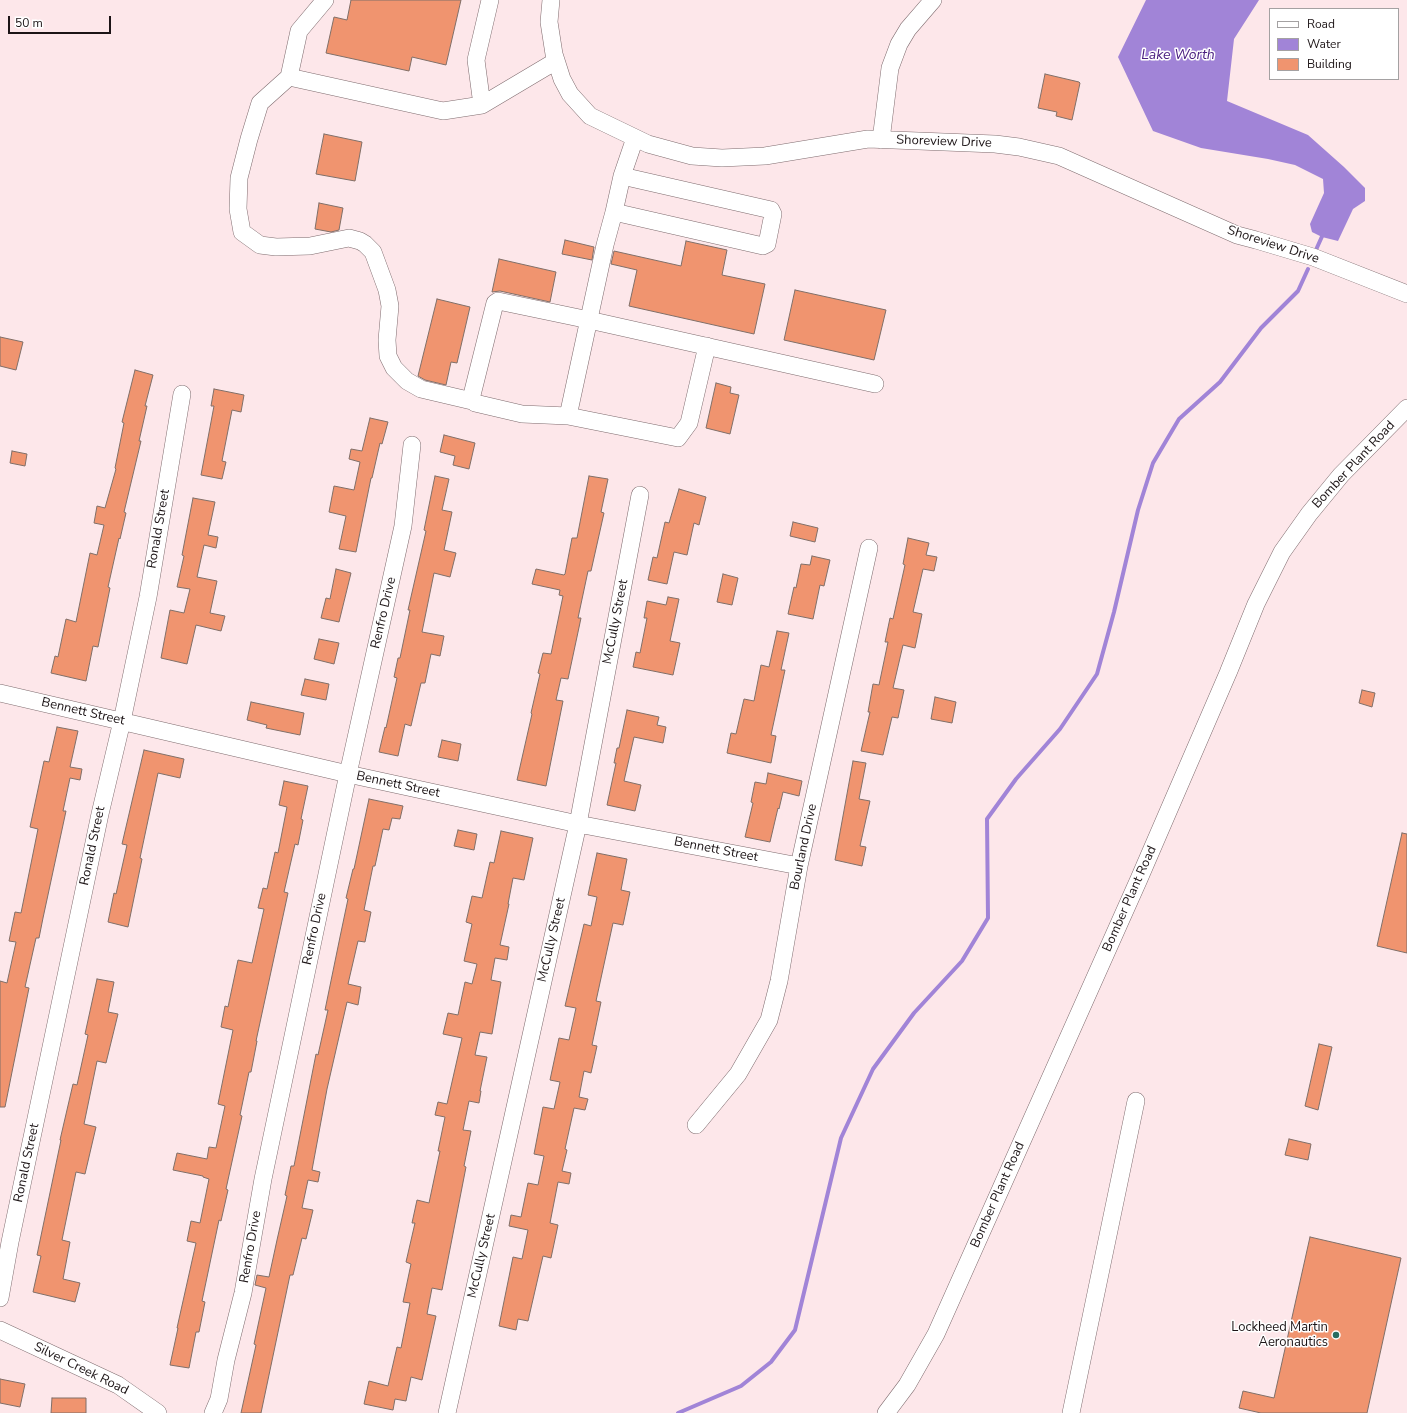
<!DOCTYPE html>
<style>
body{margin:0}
#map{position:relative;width:1407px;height:1413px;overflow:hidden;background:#fde7ea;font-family:"Nunito Sans",sans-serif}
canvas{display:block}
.legend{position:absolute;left:1269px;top:8px;width:130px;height:72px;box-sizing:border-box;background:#fff;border:1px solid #a4a1a2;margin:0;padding:5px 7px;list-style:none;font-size:12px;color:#1c1416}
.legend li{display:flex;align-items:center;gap:8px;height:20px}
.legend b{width:20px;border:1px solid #a4a1a2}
.scale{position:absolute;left:8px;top:16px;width:103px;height:18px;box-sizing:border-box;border:2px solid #1c1416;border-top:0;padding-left:5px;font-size:12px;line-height:14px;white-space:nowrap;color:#1c1416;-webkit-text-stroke:3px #fff;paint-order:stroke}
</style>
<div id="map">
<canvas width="1407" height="1413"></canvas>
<ul class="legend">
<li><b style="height:5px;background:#fff"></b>Road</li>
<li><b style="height:11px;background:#a184d7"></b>Water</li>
<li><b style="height:11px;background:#f0946f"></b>Building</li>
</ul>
<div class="scale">50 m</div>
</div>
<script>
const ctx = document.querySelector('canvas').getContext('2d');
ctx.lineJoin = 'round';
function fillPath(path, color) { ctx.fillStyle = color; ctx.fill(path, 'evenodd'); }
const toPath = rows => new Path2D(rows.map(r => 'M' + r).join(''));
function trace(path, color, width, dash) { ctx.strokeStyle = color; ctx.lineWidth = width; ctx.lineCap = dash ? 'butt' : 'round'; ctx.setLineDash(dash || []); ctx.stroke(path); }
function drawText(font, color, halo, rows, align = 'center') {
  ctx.font = font + ' "Nunito Sans",sans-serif'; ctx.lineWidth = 3; ctx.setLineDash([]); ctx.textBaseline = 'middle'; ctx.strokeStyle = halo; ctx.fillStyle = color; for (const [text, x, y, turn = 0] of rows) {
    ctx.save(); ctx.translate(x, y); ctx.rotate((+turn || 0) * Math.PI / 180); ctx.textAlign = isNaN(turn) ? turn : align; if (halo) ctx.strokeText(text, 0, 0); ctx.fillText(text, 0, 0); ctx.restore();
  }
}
fillPath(toPath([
 [1146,0,1259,0,1234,39,1227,101,1308,135,1344,167,1365,188,1365,201,1353,209,1338,241,1322,237,1312,232,1310,224,1324,193,1323,179,1295,165,1268,159,1201,148,1153,131,1118,57]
]), '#a184d7');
trace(toPath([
 [1315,252,1324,232],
 [678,1413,741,1386,771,1362,795,1330,841,1138,873,1069,914,1013,962,961,988,918,987,819,1016,779,1060,729,1097,674,1114,612,1138,510,1153,463,1179,419,1220,382,1261,328,1298,291,1308,269]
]), '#a184d7', 4);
const building = toPath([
 [351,0,461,0,446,65,412,57,409,71,326,53,334,17,347,20,351,0],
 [1045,74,1079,82,1080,83,1072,120,1056,116,1057,112,1038,108,1045,74],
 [324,134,362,142,355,181,316,174,324,134],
 [319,203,343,208,339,230,331,232,315,229,319,203],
 [565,240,594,247,592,260,562,254,565,240],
 [686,241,727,250,722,275,765,284,754,334,629,306,637,270,611,264,614,251,681,266,686,241],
 [499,259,556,272,550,302,500,291,492,292,499,259],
 [795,290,886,310,874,360,784,340,795,290],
 [437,299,470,307,457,363,451,362,446,385,425,380,418,376,437,299],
 [0,337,23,342,16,370,0,366,0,337],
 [135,370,153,375,145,406,147,406,139,441,141,441,124,512,126,513,120,539,119,538,108,587,110,588,98,647,93,646,86,681,51,673,55,656,58,657,66,619,76,622,90,553,97,555,104,525,94,523,97,506,105,508,116,469,115,468,124,423,122,422,135,370],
 [716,383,731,387,730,393,739,395,730,434,706,428,716,383],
 [214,389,244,395,241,412,232,410,222,461,226,462,222,479,201,475,214,406,211,406,214,389],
 [370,418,388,422,382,444,380,443,372,478,371,478,356,552,339,549,346,516,329,512,334,486,354,490,360,462,349,459,351,449,362,451,370,418],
 [444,435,475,443,469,469,453,465,455,456,440,452,444,435],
 [12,451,27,454,25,466,10,463,12,451],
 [435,476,449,479,442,510,452,512,444,550,456,553,450,577,434,573,422,632,444,636,440,656,431,654,425,683,421,683,411,726,405,724,398,756,379,752,385,727,386,728,397,678,394,677,398,658,400,658,410,610,408,610,426,531,424,530,435,476],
 [589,476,608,479,601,512,604,513,591,571,588,571,578,618,581,618,568,679,561,678,556,700,563,701,546,786,517,780,532,714,531,713,540,674,538,673,543,653,551,654,563,596,559,595,560,590,532,584,536,569,564,575,565,574,572,538,577,538,589,476],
 [679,489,706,497,699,525,694,523,687,555,674,552,667,584,648,580,653,557,657,558,665,522,669,523,679,489],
 [193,498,215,502,208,535,218,537,216,548,204,545,197,577,217,581,210,613,225,616,221,631,196,625,187,664,161,658,170,610,184,613,190,589,177,587,184,556,182,555,193,498],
 [793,522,818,528,815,542,790,536,793,522],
 [908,538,929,543,926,555,937,557,934,571,923,569,913,612,922,614,915,648,903,645,893,688,904,690,898,718,892,717,883,755,861,751,870,712,868,712,873,684,879,685,888,642,885,642,890,618,893,619,905,565,903,564,908,538],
 [812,556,830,560,824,586,820,585,813,619,788,614,794,587,796,588,801,564,810,565,812,556],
 [336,569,351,573,339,622,321,618,326,598,330,599,336,569],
 [723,574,738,578,732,605,717,602,723,574],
 [668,597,679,599,670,641,680,643,673,675,633,667,636,652,640,653,647,618,644,618,647,601,666,605,668,597],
 [777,631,789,633,781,670,785,670,771,735,776,736,771,763,727,753,731,733,736,734,744,699,754,701,761,665,769,667,777,631],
 [319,639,339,643,334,664,314,659,319,639],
 [305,679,329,684,326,700,301,695,305,679],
 [1362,690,1375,693,1372,707,1359,703,1362,690],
 [935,697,956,702,952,723,931,719,935,697],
 [251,702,304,713,300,735,266,728,267,725,247,720,251,702],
 [627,710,659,717,657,725,666,727,663,743,634,737,624,781,641,785,635,811,607,805,616,763,614,763,617,748,619,748,627,710],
 [57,727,78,731,70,767,82,769,80,780,70,778,63,811,66,811,43,918,39,938,36,938,25,987,29,988,13,1067,5,1107,0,1107,0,981,7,983,16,942,9,941,15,912,21,913,38,829,30,827,44,761,49,762,57,727],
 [442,740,461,744,458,761,438,757,442,740],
 [144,750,184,759,180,778,158,773,140,858,142,859,128,927,108,922,114,893,116,894,127,845,122,844,144,750],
 [853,761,866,763,859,799,870,801,860,846,866,847,862,866,835,860,853,761],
 [768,773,802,781,799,796,783,792,779,809,778,808,770,842,745,837,753,803,751,802,755,782,766,784,768,773],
 [284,781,308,786,301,819,303,820,298,845,295,844,284,892,288,893,256,1041,257,1041,251,1072,249,1072,240,1115,242,1116,226,1189,228,1190,221,1221,219,1220,202,1301,205,1302,199,1332,196,1332,189,1368,170,1365,178,1328,177,1328,196,1243,187,1241,191,1221,200,1223,209,1179,203,1177,203,1176,173,1170,177,1153,207,1159,209,1147,216,1148,225,1106,218,1104,233,1030,221,1027,225,1006,228,1007,238,960,252,963,264,909,258,908,263,888,267,889,275,852,278,853,287,807,279,805,284,781],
 [369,799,403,806,400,819,392,818,389,830,383,829,375,866,373,866,364,910,371,912,365,942,358,941,348,984,361,987,358,1005,347,1002,327,1089,312,1170,320,1172,318,1182,308,1180,302,1208,313,1210,306,1239,302,1238,293,1275,290,1275,261,1413,241,1413,256,1345,254,1344,266,1288,255,1285,257,1275,269,1277,277,1240,287,1196,285,1195,291,1166,294,1166,316,1054,318,1055,328,1010,325,1010,340,937,348,899,346,898,353,869,354,869,369,799],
 [458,830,477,834,474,850,454,846,458,830],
 [501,831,533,838,524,880,513,878,508,904,509,904,500,945,509,947,507,960,495,958,491,980,501,982,492,1034,480,1032,475,1055,487,1057,480,1091,481,1091,479,1103,469,1101,463,1130,471,1131,464,1166,466,1167,442,1290,432,1288,427,1314,436,1316,422,1380,411,1377,406,1401,395,1399,393,1410,364,1404,369,1381,388,1386,397,1347,401,1348,410,1303,403,1302,411,1264,406,1262,415,1223,412,1223,417,1200,429,1203,440,1151,438,1151,445,1117,435,1115,438,1102,447,1104,462,1038,443,1034,448,1013,458,1015,465,982,472,984,477,964,464,961,472,924,466,922,472,896,482,898,490,862,494,863,501,831],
 [1402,833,1407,834,1407,953,1377,946,1402,833],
 [597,853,627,859,621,890,630,892,623,925,613,923,596,1001,601,1002,592,1045,597,1046,591,1073,584,1071,579,1097,588,1099,585,1110,574,1108,565,1149,567,1150,562,1171,571,1173,569,1184,558,1182,550,1223,558,1225,551,1258,543,1256,528,1321,518,1319,516,1330,499,1326,513,1257,522,1259,528,1230,509,1226,511,1215,521,1217,528,1183,538,1185,544,1156,534,1154,543,1107,554,1109,560,1082,550,1080,559,1038,569,1040,576,1008,565,1006,584,924,591,926,597,897,588,895,597,853],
 [97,979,114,982,108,1012,118,1014,106,1063,97,1061,84,1124,96,1127,85,1174,76,1172,62,1240,70,1242,63,1279,80,1283,75,1302,33,1292,41,1256,37,1255,61,1140,60,1140,73,1084,77,1085,88,1035,85,1034,97,979],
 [1319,1044,1332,1047,1318,1110,1305,1106,1319,1044],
 [1289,1139,1311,1144,1308,1160,1285,1155,1289,1139],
 [1310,1237,1401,1258,1367,1413,1261,1413,1239,1408,1243,1391,1274,1398,1310,1237],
 [0,1379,25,1384,20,1407,0,1403,0,1379],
 [52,1398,86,1398,86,1413,51,1413,52,1398]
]);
fillPath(building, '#f0946f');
trace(building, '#806f68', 1);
const minor = toPath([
 [325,0,299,31,289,77,443,111,482,105],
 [490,0,476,60,482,105,556,61],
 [551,0,549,22,554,54,562,79,570,94,590,116,648,144,692,156,722,158,765,156,868,139,995,144,1019,147,1059,156,1237,235,1256,240,1313,257,1407,294],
 [289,77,260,103,249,139,239,178,238,209,242,232,260,245,276,247,310,246,349,238,360,241,365,244,373,252,387,290,390,306,387,340,388,356,394,368,407,381,421,389,472,401],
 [881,140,890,68,899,44,908,29,933,0],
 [622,176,771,210,773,214,767,244,763,246,614,212,622,176,635,138],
 [707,346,689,423,678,438,568,416,522,414,475,403,471,399,495,303,498,301,589,320,875,384],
 [568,416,605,245,614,212],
 [0,693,348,774,578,824,799,866],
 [696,1125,738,1074,769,1020,779,981,799,866,869,548],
 [0,1298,10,1242,100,814,122,721,148,597,182,394],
 [0,1330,118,1385,158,1413],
 [213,1413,219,1399,226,1360,243,1293,263,1179,348,774,403,526,412,445],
 [447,1413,578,824,640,495],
 [886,1413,907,1385,936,1334,1139,879,1228,673,1256,604,1282,552,1309,514,1341,475,1407,408],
 [1071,1413,1136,1101]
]);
trace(minor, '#7f6c6f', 18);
trace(minor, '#fff', 17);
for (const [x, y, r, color] of [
 [1336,1335,4,"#276d61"]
]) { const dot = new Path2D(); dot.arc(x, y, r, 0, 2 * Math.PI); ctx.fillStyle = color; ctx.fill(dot); trace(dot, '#fff', 1.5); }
drawText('13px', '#1c1416', '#fff', [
 ["Shoreview Drive",944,142,2],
 ["Shoreview Drive",1273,245,18],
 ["Bomber Plant Road",1354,465,-47],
 ["Ronald Street",159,529,-80],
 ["Renfro Drive",384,613,-77],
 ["McCully Street",616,622,-79],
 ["Bennett Street",83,712,13],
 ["Bennett Street",398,785,12],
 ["Ronald Street",93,846,-78],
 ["Bourland Drive",804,847,-78],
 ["Bennett Street",716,850,11],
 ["Bomber Plant Road",1130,899,-66],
 ["Renfro Drive",315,929,-78],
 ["McCully Street",552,940,-77],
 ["Ronald Street",27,1163,-78],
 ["Bomber Plant Road",998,1195,-66],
 ["Renfro Drive",251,1247,-80],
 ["McCully Street",482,1256,-77],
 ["Silver Creek Road",81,1369,26]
]);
drawText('13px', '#1c1416', '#fff', [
 ["Lockheed Martin",1328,1328],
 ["Aeronautics",1328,1343]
], 'right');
drawText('italic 14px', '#4b2081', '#fff', [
 ["Lake Worth",1178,56]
]);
</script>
